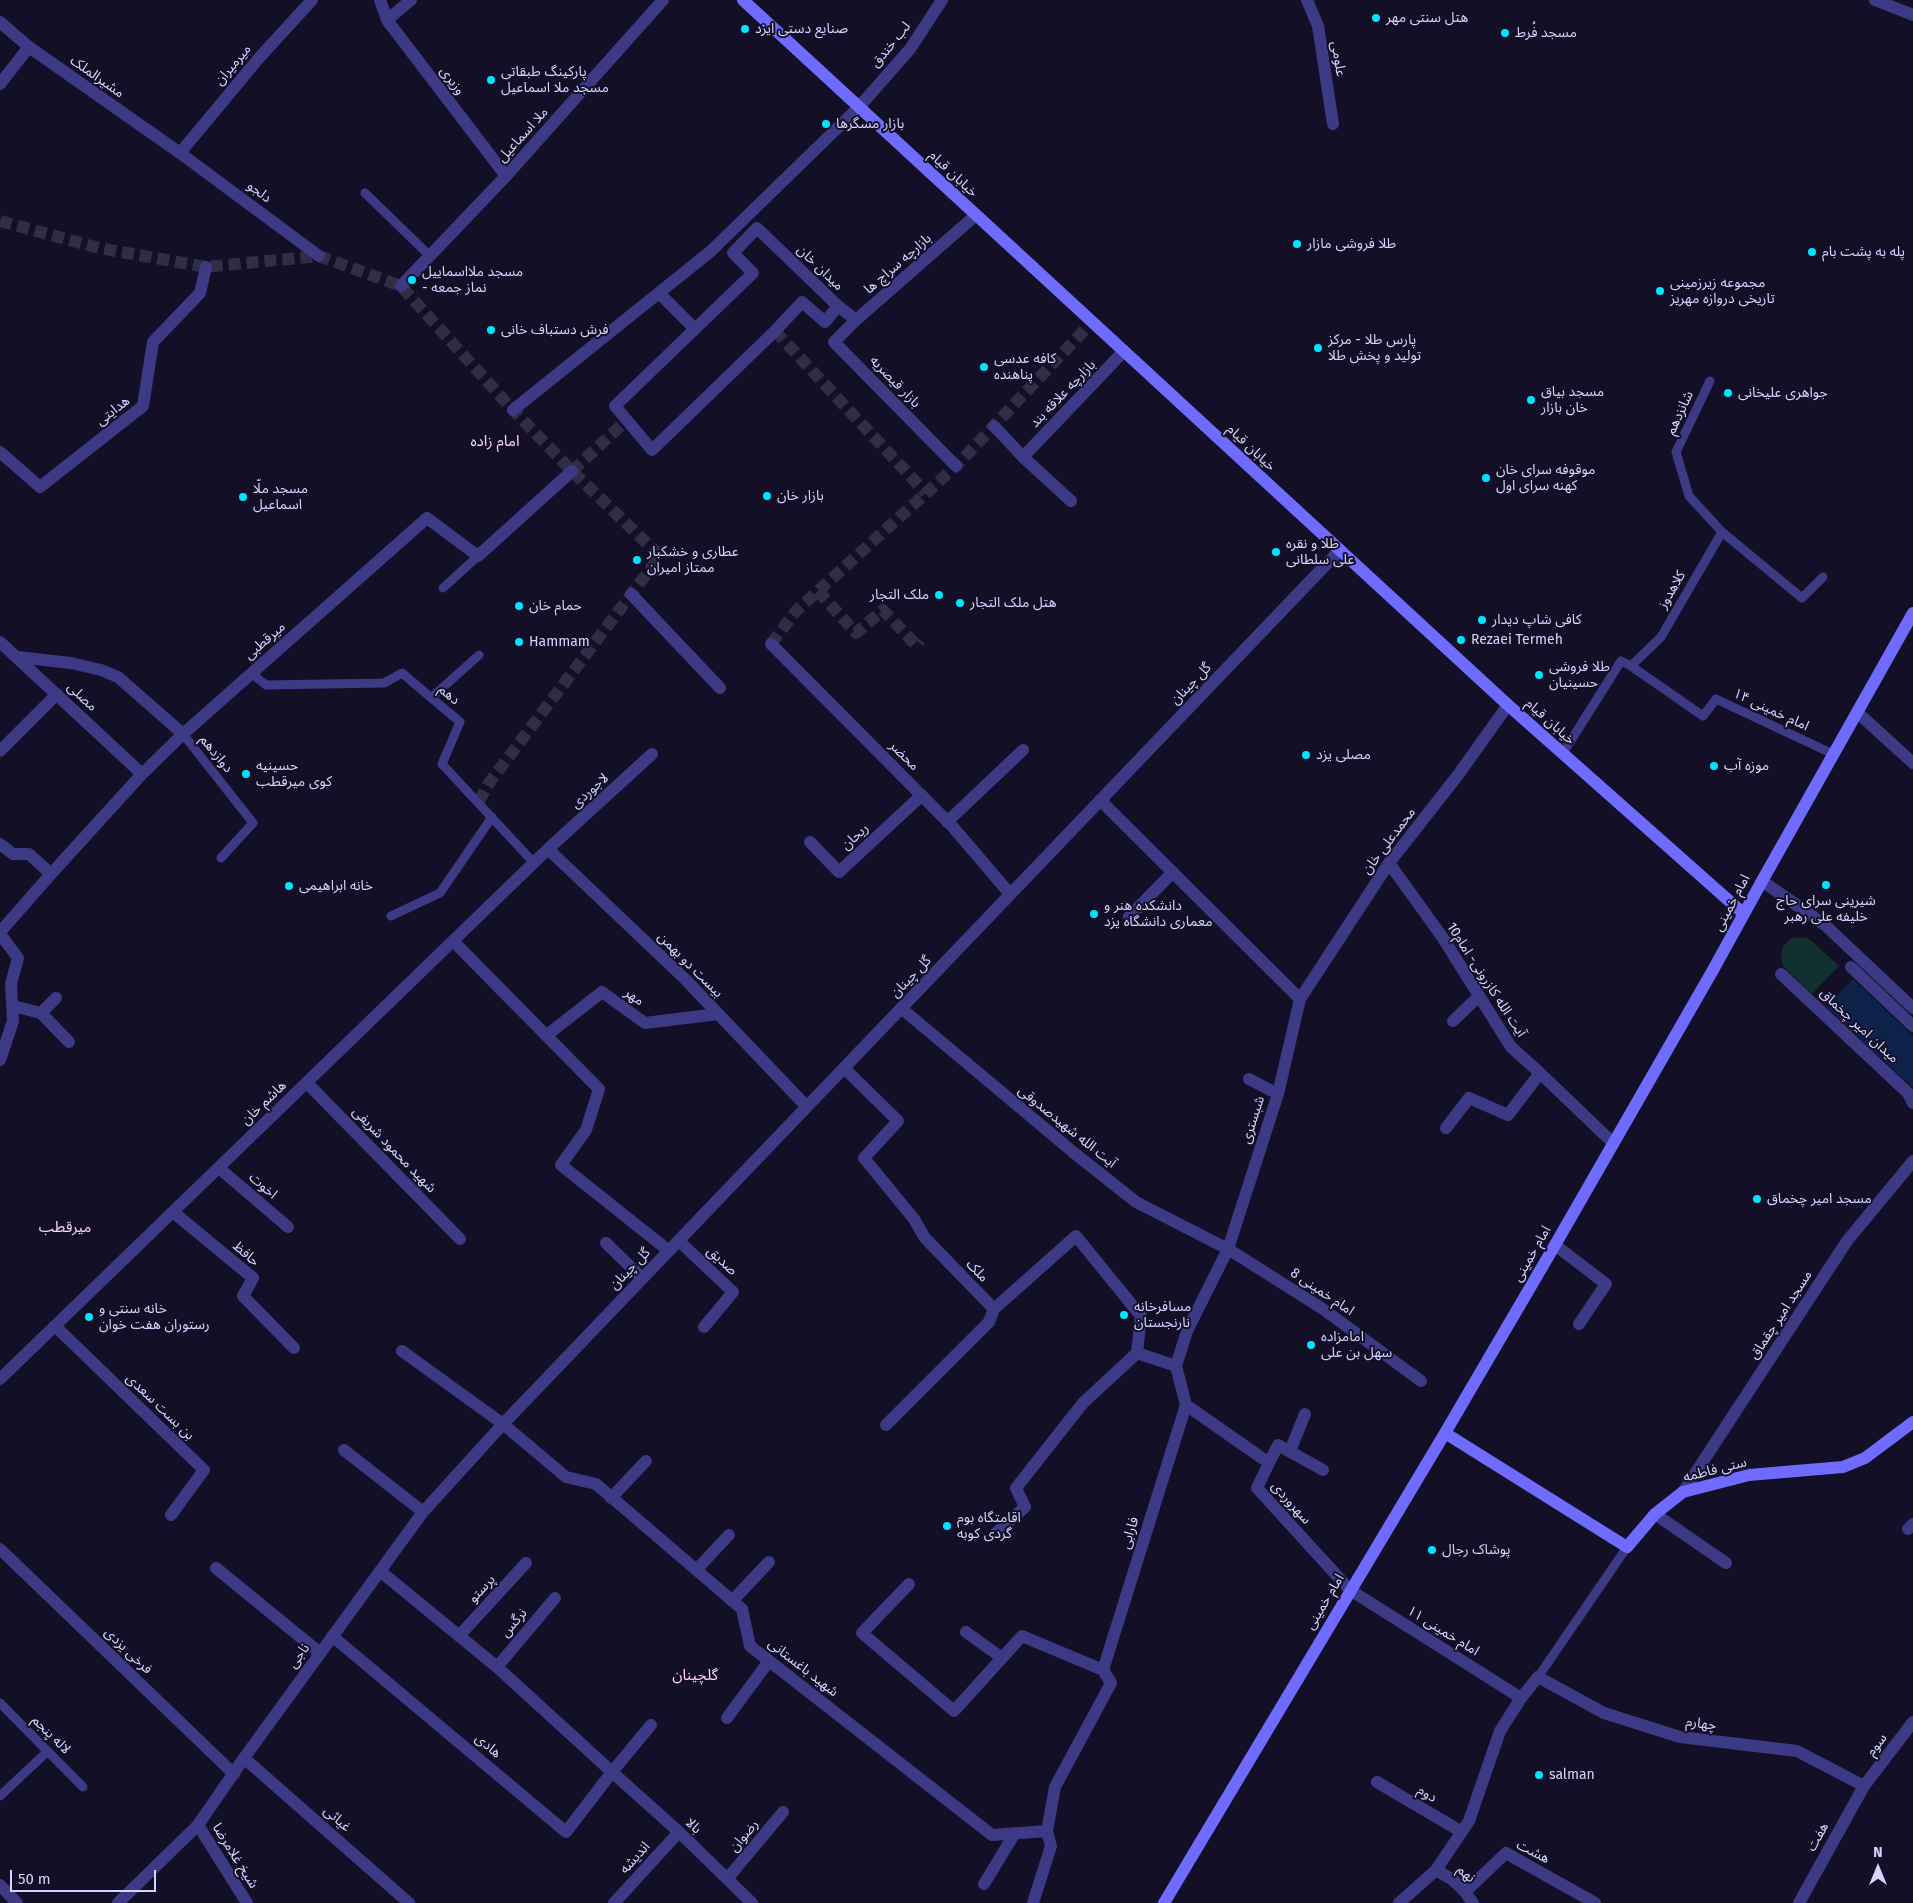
<!DOCTYPE html>
<meta charset="utf-8">
<style>
body{margin:0}
#map{position:relative;width:1913px;height:1903px;overflow:hidden;background:#130f26;font-family:"Fira Sans",sans-serif}
canvas{display:block}
.north{position:absolute;left:1853px;top:1843px;width:50px;height:50px;-webkit-text-stroke:4px #130f26;paint-order:stroke;rotate:0deg;font-size:14px;font-weight:700;line-height:20px;text-align:center;color:#d9d4ff}
.north::after{content:'';display:block;margin:auto;width:18px;height:22px;background:#d9d4ff;clip-path:polygon(50% 0,100% 100%,50% 72%,0 100%)}
.scale{position:absolute;left:10px;top:1870px;width:146px;height:22px;box-sizing:border-box;border:2px solid #d9d4ff;border-top:0;padding-left:6px;font-size:15px;line-height:18px;white-space:nowrap;color:#d9d4ff;-webkit-text-stroke:4px #130f26;paint-order:stroke}
</style>
<div id="map">
<canvas width="1913" height="1903"></canvas>
<div class="north">N</div>
<div class="scale">50 m</div>
</div>
<script>
const ctx = document.querySelector('canvas').getContext('2d');
ctx.lineJoin = 'round';
function fillPath(path, color) { ctx.fillStyle = color; ctx.fill(path, 'evenodd'); }
const toPath = rows => new Path2D(rows.map(r => 'M' + r).join(''));
function trace(path, color, width, dash) { ctx.strokeStyle = color; ctx.lineWidth = width; ctx.lineCap = dash ? 'butt' : 'round'; ctx.setLineDash(dash || []); ctx.stroke(path); }
function drawText(font, color, halo, rows, align = 'center') {
  ctx.font = font + ' "Fira Sans","Noto Sans Arabic",sans-serif'; ctx.lineWidth = 4; ctx.setLineDash([]); ctx.textBaseline = 'middle'; ctx.strokeStyle = halo; ctx.fillStyle = color; for (const [text, x, y, turn = 0] of rows) {
    ctx.save(); ctx.translate(x, y); ctx.rotate((+turn || 0) * Math.PI / 180); ctx.textAlign = isNaN(turn) ? turn : align; if (halo) ctx.strokeText(text, 0, 0); ctx.fillText(text, 0, 0); ctx.restore();
  }
}
fillPath(toPath([
 [1799,937,1807,938,1813,942,1839,966,1812,994,1787,970,1782,964,1781,957,1782,949,1786,943,1792,938]
]), '#12302f');
fillPath(toPath([
 [1853,979,1913,1036,1913,1088,1826,1007]
]), '#0c2248');
trace(toPath([
 [0,221,99,248,206,267,319,256,401,286,513,410,572,471,660,556,489,783,478,803],
 [775,331,926,493],
 [572,471,627,420],
 [818,591,856,633,883,610,916,645,920,640],
 [771,644,796,611,956,466,1092,322]
]), '#312d47', 12, [12, 6]);
trace(toPath([
 [365,193,430,256],
 [1710,381,1676,452,1689,496,1722,532,1802,598,1823,577],
 [443,588,478,556],
 [1631,666,1703,716,1716,699,1833,754],
 [251,673,266,685,384,683,402,673,460,722,442,764,534,863],
 [431,698,479,655],
 [183,734,253,823,221,858],
 [1563,753,1621,661,1631,666,1661,637,1722,532],
 [391,916,440,893,492,817],
 [1538,1677,1627,1547],
 [0,1703,83,1787],
 [0,1796,48,1751]
]), '#3d3a85', 9);
trace(toPath([
 [380,0,387,20,506,176],
 [1307,0,1318,26,1333,124],
 [1875,0,1913,15],
 [387,20,411,0],
 [0,22,29,47,180,153,319,256],
 [0,84,29,47],
 [180,153,259,58,312,0],
 [757,228,838,306,825,322,802,302,775,331,652,450,615,406,753,273,733,253,757,228],
 [401,286,506,176,663,0],
 [659,293,695,329],
 [838,306,856,320,976,215],
 [856,320,834,342,956,466],
 [513,410,711,251,859,107,910,49,942,0],
 [994,426,1023,457,1071,501],
 [0,452,40,487,143,406,153,342,200,293,206,267],
 [1023,457,1124,351],
 [631,594,720,688],
 [0,642,142,774],
 [771,644,952,826,1010,894],
 [17,657,71,663,101,670,118,677,183,734],
 [1857,712,1913,763],
 [0,751,57,694],
 [1100,800,1300,999],
 [947,822,1023,750],
 [810,842,839,872,922,795],
 [0,844,13,854,29,854,51,874],
 [548,849,685,979,807,1107],
 [1389,863,1443,938,1511,1047,1540,1073,1613,1143],
 [1762,881,1825,925,1913,1008],
 [1129,917,1173,872],
 [0,932,51,874,142,774,183,734,427,518,478,556,572,471],
 [0,934,18,958,11,984,13,1021,0,1060],
 [453,941,599,1089,586,1130,561,1165,669,1251],
 [1851,967,1913,1026],
 [1781,974,1908,1093,1913,1103],
 [13,1006,41,1013,69,1042],
 [901,1008,1073,1152,1136,1202,1228,1249,1323,1309,1421,1381],
 [41,1013,56,998],
 [1453,1021,1479,996],
 [547,1035,602,992,645,1023,718,1014],
 [844,1068,898,1121,864,1158,914,1219,925,1238,994,1309,1076,1236,1141,1316,1137,1353],
 [1249,1079,1278,1094],
 [307,1083,460,1239],
 [1446,1128,1469,1098,1508,1115,1540,1073],
 [219,1168,288,1227],
 [173,1212,253,1278,243,1296,294,1348],
 [679,1241,733,1292,704,1327],
 [606,1243,642,1278],
 [1555,1245,1606,1284,1579,1324],
 [55,1326,204,1470,171,1515],
 [402,1351,503,1424,566,1477,596,1484,742,1609,750,1646,992,1835,1047,1831],
 [0,1379,548,849,652,754],
 [1186,1405,1176,1366,1187,1331,1228,1249,1278,1094,1300,999,1389,863,1458,775,1508,705],
 [1186,1405,1269,1463,1257,1488,1350,1590,1521,1698],
 [886,1425,989,1322,994,1309],
 [344,1450,423,1512],
 [1290,1451,1305,1414],
 [1269,1463,1278,1445,1323,1470],
 [1683,1492,1847,1241,1913,1161],
 [611,1498,646,1461],
 [1655,1514,1726,1563],
 [1908,1529,1913,1524],
 [995,1534,1025,1507,1016,1488,1083,1403,1137,1353,1176,1366],
 [0,1549,234,1774],
 [216,1568,320,1653],
 [696,1570,729,1535],
 [380,1571,497,1667,612,1772,651,1725],
 [909,1584,862,1633,954,1711,1002,1658],
 [732,1601,769,1562],
 [966,1632,1002,1658,1022,1636,1103,1670],
 [332,1636,566,1832,612,1772,679,1832,752,1903],
 [459,1636,526,1563],
 [497,1667,555,1598],
 [727,1718,769,1661],
 [244,1758,409,1903],
 [1377,1782,1462,1832],
 [198,1825,247,1903],
 [1436,1870,1453,1880,1465,1892,1473,1903],
 [727,1879,783,1812],
 [984,1884,1015,1833],
 [0,1885,17,1903],
 [1465,1892,1506,1853,1595,1903],
 [118,1903,198,1825,244,1758,423,1512,503,1424,1340,550],
 [614,1903,679,1832],
 [1033,1903,1051,1846,1047,1831,1055,1787,1111,1683,1103,1670,1186,1405],
 [1399,1903,1436,1870,1469,1821,1500,1731,1521,1698,1538,1677,1604,1713,1680,1737,1797,1751,1864,1786],
 [1799,1903,1864,1786,1913,1722]
]), '#3d3a85', 12);
trace(toPath([
 [743,0,1508,705,1744,914],
 [1445,1433,1627,1547,1655,1514,1683,1492,1749,1475,1843,1467,1865,1458,1913,1422],
 [1164,1903,1445,1433,1555,1245,1713,970,1762,881,1913,613]
]), '#6f6bff', 12);
for (const [x, y, r, color] of [
 [1376,18,5,"#00e5ff"],
 [745,29,5,"#00e5ff"],
 [1505,33,5,"#00e5ff"],
 [491,80,5,"#00e5ff"],
 [826,124,5,"#00e5ff"],
 [1297,244,5,"#00e5ff"],
 [1812,252,5,"#00e5ff"],
 [412,280,5,"#00e5ff"],
 [1660,291,5,"#00e5ff"],
 [491,330,5,"#00e5ff"],
 [1318,348,5,"#00e5ff"],
 [984,367,5,"#00e5ff"],
 [1728,393,5,"#00e5ff"],
 [1531,400,5,"#00e5ff"],
 [1486,478,5,"#00e5ff"],
 [767,496,5,"#00e5ff"],
 [243,497,5,"#00e5ff"],
 [1276,552,5,"#00e5ff"],
 [637,560,5,"#00e5ff"],
 [939,595,5,"#00e5ff"],
 [960,603,5,"#00e5ff"],
 [519,606,5,"#00e5ff"],
 [1482,620,5,"#00e5ff"],
 [1461,640,5,"#00e5ff"],
 [519,642,5,"#00e5ff"],
 [1539,675,5,"#00e5ff"],
 [1306,755,5,"#00e5ff"],
 [1714,766,5,"#00e5ff"],
 [246,774,5,"#00e5ff"],
 [1826,885,5,"#00e5ff"],
 [289,886,5,"#00e5ff"],
 [1094,914,5,"#00e5ff"],
 [1757,1199,5,"#00e5ff"],
 [1124,1315,5,"#00e5ff"],
 [89,1317,5,"#00e5ff"],
 [1311,1345,5,"#00e5ff"],
 [947,1526,5,"#00e5ff"],
 [1432,1550,5,"#00e5ff"],
 [1539,1775,5,"#00e5ff"]
]) { const dot = new Path2D(); dot.arc(x, y, r, 0, 2 * Math.PI); ctx.fillStyle = color; ctx.fill(dot); trace(dot, '#130f26', 2); }
drawText('14px', '#d9d4ff', '#130f26', [
 ["هتل سنتی مهر",1386,18],
 ["صنایع دستی ایزد",755,29],
 ["مسجد فُرط",1515,33],
 ["پارکینگ طبقاتی",501,72],
 ["مسجد ملا اسماعیل",501,88],
 ["بازار مسگرها",836,124],
 ["طلا فروشی مازار",1307,244],
 ["پله به پشت بام",1822,252],
 ["مسجد ملااسماییل",422,272],
 ["- نماز جمعه",422,288],
 ["مجموعه زیرزمینی",1670,283],
 ["تاریخی دروازه مهریز",1670,299],
 ["فرش دستباف خانی",501,330],
 ["پارس طلا - مرکز",1328,340],
 ["تولید و پخش طلا",1328,356],
 ["کافه عدسی",994,359],
 ["پناهنده",994,375],
 ["مسجد بیاق",1541,392],
 ["خان بازار",1541,408],
 ["جواهری علیخانی",1738,393],
 ["موقوفه سرای خان",1496,470],
 ["کهنه سرای اول",1496,486],
 ["مسجد ملّا",253,489],
 ["اسماعیل",253,505],
 ["بازار خان",777,496],
 ["طلا و نقره",1286,544],
 ["علی سلطانی",1286,560],
 ["عطاری و خشکبار",647,552],
 ["ممتاز امیران",647,568],
 ["ملک التجار",929,595,"right"],
 ["هتل ملک التجار",970,603],
 ["حمام خان",529,606],
 ["کافی شاپ دیدار",1492,620],
 ["Rezaei Termeh",1471,640],
 ["Hammam",529,642],
 ["طلا فروشی",1549,667],
 ["حسینیان",1549,683],
 ["مصلی یزد",1316,755],
 ["حسینیه",256,766],
 ["کوی میرقطب",256,782],
 ["موزه آب",1724,766],
 ["خانه ابراهیمی",299,886],
 ["شیرینی سرای حاج",1826,901,"center"],
 ["خلیفه علی رهبر",1826,917,"center"],
 ["دانشکده هنر و",1104,906],
 ["معماری دانشگاه یزد",1104,922],
 ["مسجد امیر چخماق",1767,1199],
 ["مسافرخانه",1134,1307],
 ["نارنجستان",1134,1323],
 ["خانه سنتی و",99,1309],
 ["رستوران هفت خوان",99,1325],
 ["امامزاده",1321,1337],
 ["سهل بن علی",1321,1353],
 ["اقامتگاه بوم",957,1518],
 ["گردی کوبه",957,1534],
 ["پوشاک رجال",1442,1550],
 ["salman",1549,1775]
], 'left');
drawText('14px', '#d9d4ff', '#130f26', [
 ["لب خندق",891,45,-51],
 ["علومی",1338,59,81],
 ["میرمیران",233,65,-50],
 ["مشیرالملک",97,77,35],
 ["وزیری",452,81,53],
 ["ملا اسماعیل",523,135,-48],
 ["خیابان قیام",953,174,43],
 ["دلجو",259,192,37],
 ["بازارچه سراچ ها",898,264,-41],
 ["میدان خان",820,268,44],
 ["بازار قیصریه",895,382,46],
 ["بازارچه علاقه بند",1063,394,-46],
 ["هدایتی",113,411,-38],
 ["شانزدهم",1680,413,-65],
 ["خیابان قیام",1251,448,43],
 ["کلاهدوز",1672,590,-60],
 ["میرقطبی",265,641,-41],
 ["گل چینان",1191,684,-46],
 ["دهم",449,695,40],
 ["مصلی",82,697,43],
 ["امام خمینی ۱۴",1771,710,25],
 ["خیابان قیام",1550,722,42],
 ["دوازدهم",216,754,51],
 ["محضر",904,756,45],
 ["لاجوردی",590,791,-42],
 ["ریحان",855,837,-43],
 ["محمدعلی خان",1389,841,-53],
 ["امام خمینی",1732,903,-62],
 ["بیست دو بهمن",690,965,45],
 ["گل چینان",911,977,-46],
 ["آیت الله کازرونی- امام10",1486,980,57],
 ["مهر",634,997,35],
 ["میدان امیر چخماق",1859,1026,43],
 ["هاشم خان",264,1103,-44],
 ["شبستری",1253,1120,-72],
 ["آیت الله شهیدصدوقی",1067,1127,39],
 ["شهید محمود شریفی",394,1150,46],
 ["اخوت",263,1186,41],
 ["حافظ",246,1254,41],
 ["امام خمینی",1532,1254,-60],
 ["صدیق",722,1261,43],
 ["گل چینان",630,1269,-46],
 ["ملک",977,1271,46],
 ["امام خمینی 8",1322,1292,34],
 ["مسجد امیر چقماق",1781,1315,-57],
 ["بن بست سعدی",160,1407,44],
 ["ستی فاطمه",1715,1470,-14],
 ["سهروردی",1291,1503,48],
 ["فارابی",1130,1533,-73],
 ["پرستو",482,1589,-47],
 ["امام خمینی",1325,1602,-59],
 ["نرگس",514,1623,-50],
 ["امام خمینی ۱۱",1443,1631,32],
 ["فرخی یزدی",128,1651,44],
 ["ناجی",299,1656,-54],
 ["شهید باغستانی",803,1668,38],
 ["چهارم",1701,1724,8],
 ["لاله پنجم",51,1735,45],
 ["سوم",1877,1745,-53],
 ["هادی",488,1746,40],
 ["دوم",1427,1794,31],
 ["غیاثی",337,1819,41],
 ["بالا",693,1826,43],
 ["رضوان",744,1836,-50],
 ["هفت",1818,1837,-61],
 ["هشت",1533,1852,27],
 ["شیخ غلامرضا",235,1856,58],
 ["اندیشه",635,1858,-48],
 ["نهم",1466,1874,41]
]);
drawText('15px', '#ffd6f0', '#130f26', [
 ["امام زاده",495,442],
 ["میرقطب",65,1228],
 ["گلچینان",695,1676]
]);
</script>
